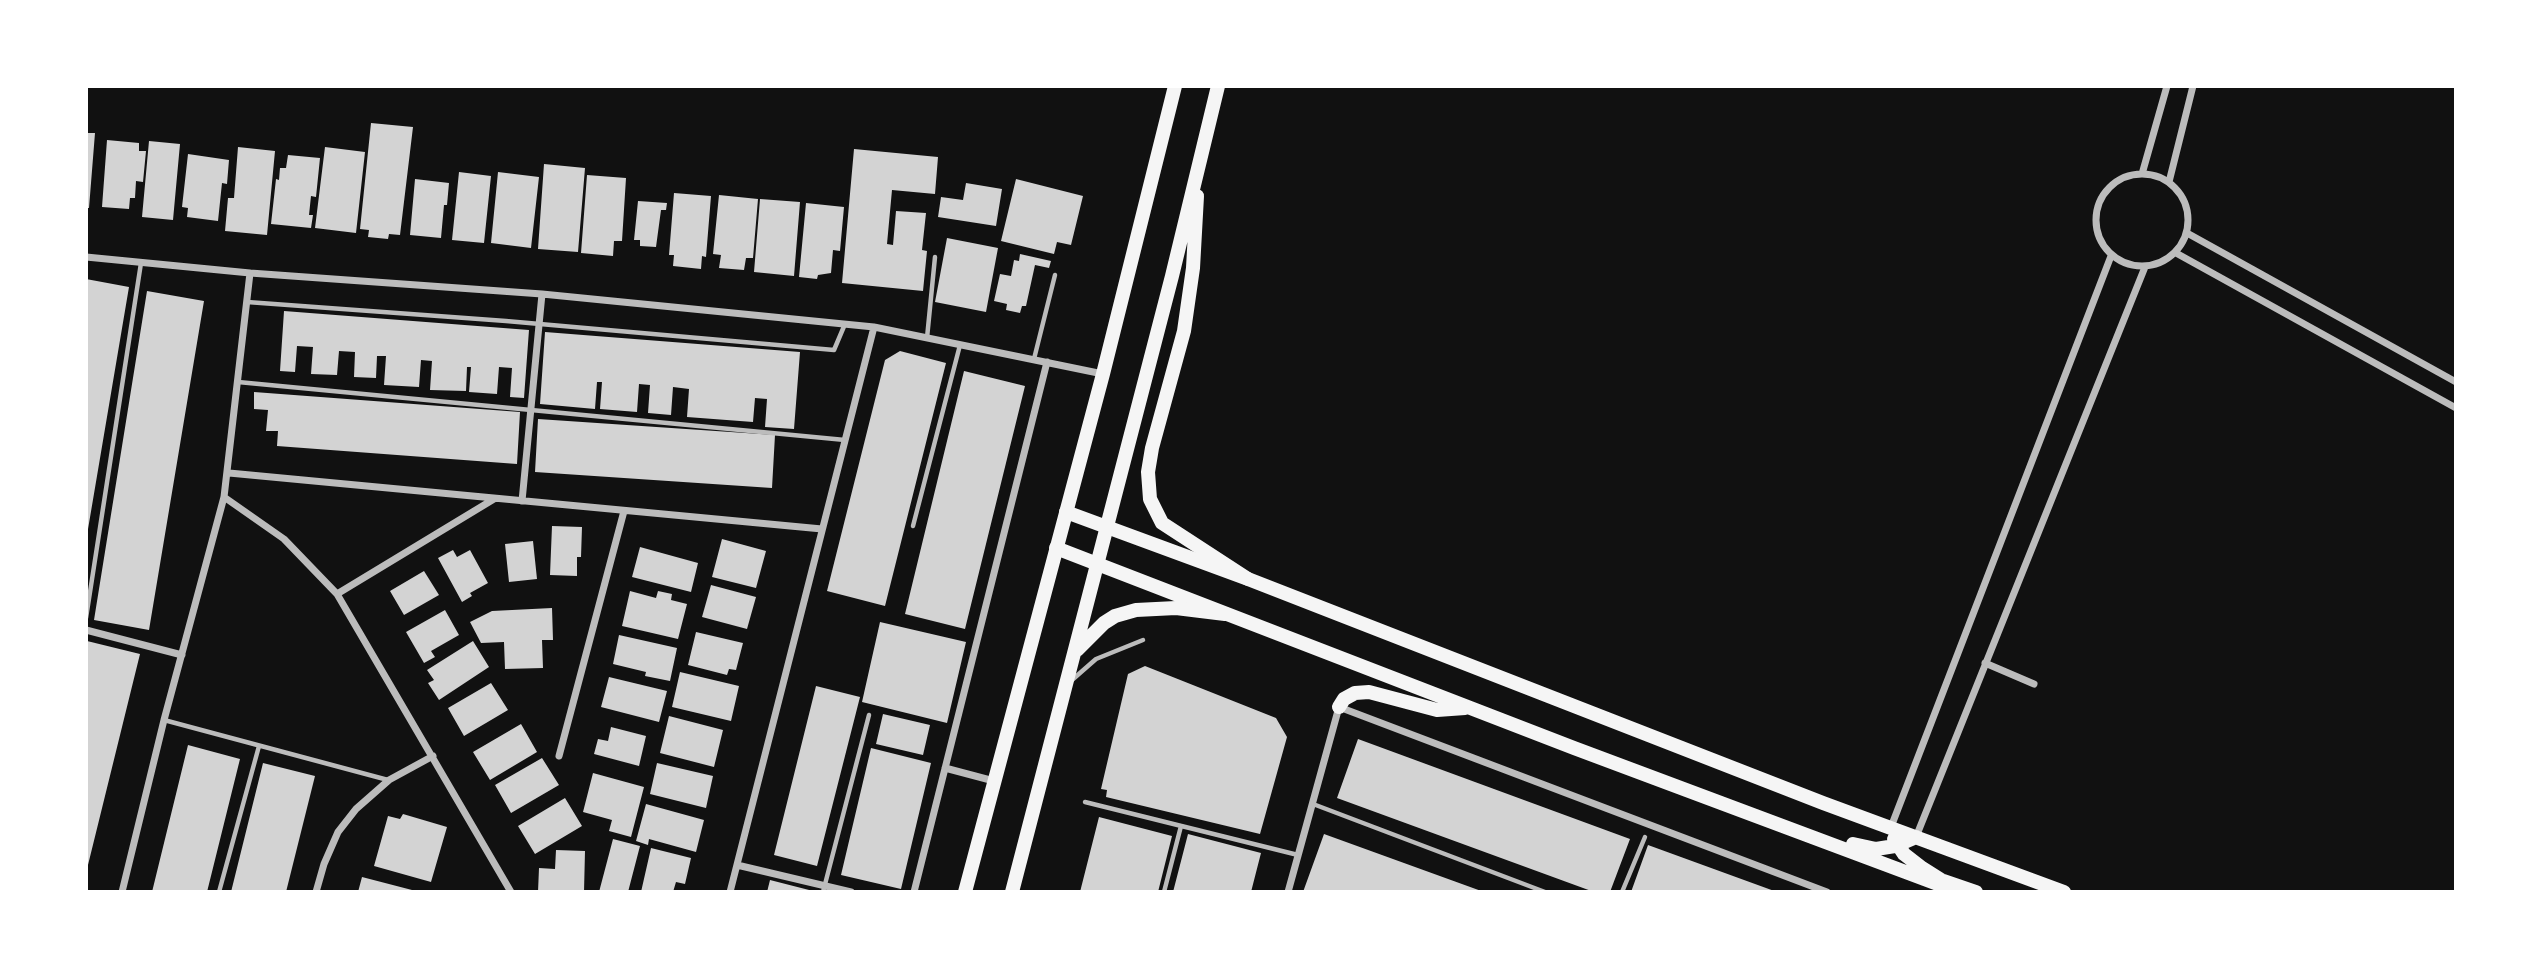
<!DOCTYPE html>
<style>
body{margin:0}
#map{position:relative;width:2542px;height:978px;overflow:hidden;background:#111;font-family:Helvetica,sans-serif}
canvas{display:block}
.frame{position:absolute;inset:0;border:88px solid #fff;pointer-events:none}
</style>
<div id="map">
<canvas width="2542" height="978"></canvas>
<div class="frame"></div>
</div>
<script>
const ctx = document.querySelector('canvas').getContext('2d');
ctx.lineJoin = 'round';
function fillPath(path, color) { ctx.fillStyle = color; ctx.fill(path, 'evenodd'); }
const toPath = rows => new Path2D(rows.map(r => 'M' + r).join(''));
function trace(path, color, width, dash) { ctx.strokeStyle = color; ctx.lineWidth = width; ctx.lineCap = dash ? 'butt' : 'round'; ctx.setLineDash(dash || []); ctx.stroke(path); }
fillPath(toPath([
 [371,123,413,127,400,235,389,234,388,239,368,237,369,230,360,229],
 [86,133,95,133,89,208,86,208],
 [107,140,139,143,139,151,146,151,143,182,136,181,135,198,130,198,129,209,102,207],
 [149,141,180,144,173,220,142,217],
 [238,147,275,151,267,235,225,231,228,198,234,198],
 [325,147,365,152,356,233,315,228],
 [854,149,938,157,935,194,892,190,887,244,893,245,896,211,926,213,922,250,927,251,923,291,842,283],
 [188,154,229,160,227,184,222,183,218,221,187,217,188,208,182,207],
 [288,155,320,158,316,197,311,196,309,215,313,215,311,228,271,224,276,179,279,180,280,168,286,168],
 [544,164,585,168,578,252,538,249],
 [459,172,491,176,484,243,452,240],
 [498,172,539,177,531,248,491,243],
 [587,175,626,178,622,241,614,241,613,256,581,253],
 [415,179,449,183,447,205,444,205,441,238,410,235],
 [1016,179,1083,196,1071,245,1057,242,1054,254,1001,241],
 [966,183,1002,189,996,226,938,217,941,197,963,200],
 [674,193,711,196,706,257,702,256,701,269,673,266,674,255,669,255],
 [719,195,758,199,753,258,746,258,744,270,719,268,721,255,713,254],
 [760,199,800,202,794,276,754,272],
 [638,201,667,203,666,210,661,210,656,247,640,246,640,240,634,240],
 [806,203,844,207,840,251,833,250,831,273,818,275,817,279,799,277],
 [947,238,998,248,986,312,935,302],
 [1020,254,1051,261,1049,268,1035,265,1026,306,1022,306,1020,313,1006,310,1007,304,994,301,1000,274,1011,276,1014,260,1019,261],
 [86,279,129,287,87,535,86,535],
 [147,291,204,301,149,630,94,620],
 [284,311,529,330,524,398,510,397,512,368,499,367,497,394,469,392,471,367,467,367,466,391,430,390,432,361,421,360,419,387,384,385,386,356,377,356,376,378,354,377,355,352,339,351,337,375,311,374,313,347,297,346,295,372,280,371],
 [545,332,800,352,794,429,765,427,767,399,755,398,753,422,687,417,689,389,673,387,671,415,648,413,650,385,639,384,637,412,600,409,602,382,597,382,595,409,540,404],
 [900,351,946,363,885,606,827,591,885,360],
 [964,371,1025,386,965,629,905,614],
 [254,392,520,412,517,464,277,446,278,431,266,431,268,410,254,409],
 [538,419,775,435,772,488,535,472],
 [552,526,582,527,581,557,577,557,577,576,550,575],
 [722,539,766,551,756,588,712,577],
 [533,541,537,579,509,582,505,544],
 [640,547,698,563,691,592,632,577],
 [453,550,457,557,470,550,488,583,470,593,472,596,462,602,438,558],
 [424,571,439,595,404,615,390,591],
 [711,585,756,597,747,629,702,617],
 [630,591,656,598,658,591,672,594,671,600,687,604,678,639,622,626],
 [552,608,553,640,542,640,543,668,505,669,504,642,481,643,470,622,492,611],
 [445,610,459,635,431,651,435,657,424,663,406,632],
 [880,622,966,642,947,723,862,702],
 [696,632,743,643,736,670,729,669,727,675,688,665],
 [619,635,677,648,670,681,645,676,646,672,613,664],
 [87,641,140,654,87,869,86,648],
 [473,641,489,667,439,700,428,683,434,680,427,670],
 [1145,666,1276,718,1287,737,1260,834,1106,797,1107,790,1101,789,1128,674],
 [680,672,739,686,731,721,672,707],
 [609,677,667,691,659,722,601,707],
 [491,683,508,710,464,736,448,708],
 [816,686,860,697,817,866,774,855],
 [883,714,930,725,923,755,876,744],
 [669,716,723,730,714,767,660,753],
 [521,724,537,752,490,780,473,752],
 [611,727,646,736,639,766,594,754,598,739,608,741],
 [1358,739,1630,839,1610,892,1594,892,1337,798],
 [188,745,240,759,207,892,152,892],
 [871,748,931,763,901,889,841,875],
 [542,758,559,785,511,813,495,785],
 [263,763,315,776,286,892,231,892],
 [657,763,713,776,706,808,650,794],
 [593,773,644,787,631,837,609,831,612,820,583,812],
 [565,798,582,826,535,854,518,826],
 [646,804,704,820,696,852,649,839,648,845,636,841],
 [403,814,447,827,431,882,374,866,388,816,400,819],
 [1099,817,1172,836,1158,892,1080,892],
 [1188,834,1261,853,1251,892,1173,892],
 [1324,834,1484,892,1303,892],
 [613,839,640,846,628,892,599,892],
 [1648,845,1777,892,1631,892],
 [651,848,691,858,685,884,676,882,673,892,641,892],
 [556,850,585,851,584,892,538,892,539,868,555,869],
 [362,877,412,890,412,892,358,892],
 [770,880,813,891,813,892,767,892]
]), '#d3d3d3');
trace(toPath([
 [247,302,506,321,834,350,845,324],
 [927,338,935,257],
 [1034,359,1055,275],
 [238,382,845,440],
 [913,526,960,345],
 [86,618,141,263],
 [1072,680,1096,659,1143,640],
 [164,720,388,780],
 [1085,802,1298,855],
 [1313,804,1545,892],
 [219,892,259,746],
 [823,892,869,715],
 [1164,892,1181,826],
 [1622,892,1645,837]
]), '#bcbcbc', 4.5);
trace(toPath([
 '2096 220a46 46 0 1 1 92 0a46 46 0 1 1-92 0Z',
 [2142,174,2167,86],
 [2169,182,2193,86],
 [2187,233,2456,382],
 [2176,253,2456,408],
 [86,257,250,273,542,294,874,327,1103,374],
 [229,473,822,529],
 [224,497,284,539,337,594,511,892],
 [522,501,542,294],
 [337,594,494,499],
 [86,630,182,655],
 [1985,663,2034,684],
 [559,756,624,511],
 [945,768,994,781],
 [1891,827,2111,256],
 [1916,837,2145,267],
 [737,865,851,892],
 [122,892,164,720,224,497,250,273],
 [316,892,324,864,338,832,356,809,389,780,433,756],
 [730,892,874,327],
 [914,892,1047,362],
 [1288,892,1339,707,1827,892]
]), '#bcbcbc', 7);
trace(toPath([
 [1066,512,1248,579,1823,803,2064,892],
 [1056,548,1574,748,1959,892],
 [1339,707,1344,699,1355,693,1369,692,1437,710,1465,708],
 [1894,839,1904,854,1922,868,1941,880,1976,892],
 [1853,844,1876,849,1895,846,1916,837]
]), '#f5f5f5', 14);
trace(toPath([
 [1197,196,1193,268,1184,331,1152,448,1148,472,1150,499,1162,523,1248,579],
 [1077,650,1104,623,1115,616,1136,610,1176,608,1225,614],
 [965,892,1103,374,1175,86],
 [1012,892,1172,276,1218,86]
]), '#f5f5f5', 14);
</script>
